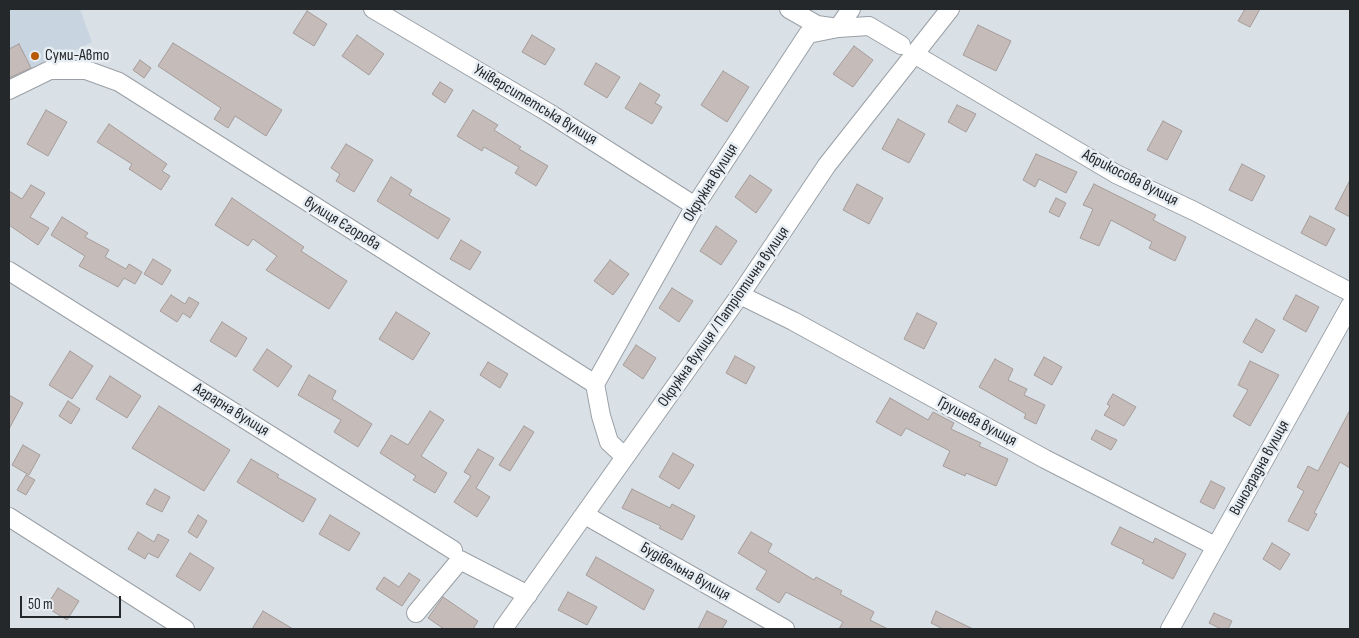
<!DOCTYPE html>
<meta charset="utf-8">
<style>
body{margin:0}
#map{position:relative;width:1359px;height:638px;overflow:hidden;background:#d9e0e6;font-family:"Sofia Sans Condensed",sans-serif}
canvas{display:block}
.frame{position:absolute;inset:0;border:10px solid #25282a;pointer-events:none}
.scale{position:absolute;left:20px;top:596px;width:101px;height:22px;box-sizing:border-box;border:2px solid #25282a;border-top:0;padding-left:6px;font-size:15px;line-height:18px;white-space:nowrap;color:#25282a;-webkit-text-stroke:4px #e6edf3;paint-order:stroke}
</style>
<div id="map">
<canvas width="1359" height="638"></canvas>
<div class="frame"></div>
<div class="scale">50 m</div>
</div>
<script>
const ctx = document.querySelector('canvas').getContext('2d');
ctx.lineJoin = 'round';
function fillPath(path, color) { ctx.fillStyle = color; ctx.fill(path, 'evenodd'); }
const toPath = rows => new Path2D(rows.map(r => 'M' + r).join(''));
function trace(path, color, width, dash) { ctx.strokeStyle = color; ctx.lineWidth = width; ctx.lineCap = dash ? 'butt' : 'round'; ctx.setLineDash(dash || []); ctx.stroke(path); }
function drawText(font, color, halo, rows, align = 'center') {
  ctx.font = font + ' "Sofia Sans Condensed",sans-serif'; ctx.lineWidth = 5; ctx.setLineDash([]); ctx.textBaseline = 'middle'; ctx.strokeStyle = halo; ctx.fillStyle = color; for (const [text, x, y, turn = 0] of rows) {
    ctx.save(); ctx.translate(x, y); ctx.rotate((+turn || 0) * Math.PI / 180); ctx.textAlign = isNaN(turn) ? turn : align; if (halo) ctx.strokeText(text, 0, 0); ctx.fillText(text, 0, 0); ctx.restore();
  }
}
fillPath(toPath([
 [9,9,80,9,92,42,9,81]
]), '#c8d4df');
const building = toPath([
 [1245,9,1260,9,1250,27,1238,21,1245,9],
 [307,11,327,24,314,46,293,33,307,11],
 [978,25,1011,41,996,71,963,55,978,25],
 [357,35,384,54,369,75,342,56,357,35],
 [532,35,555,49,545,65,522,52,532,35],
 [173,43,282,110,266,136,235,116,228,128,214,119,221,108,158,66,173,43],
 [19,44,31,68,9,78,9,49,19,44],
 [854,46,873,60,853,87,833,74,854,46],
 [140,60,151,68,144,78,133,70,140,60],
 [596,63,620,77,607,98,584,84,596,63],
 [723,71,749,87,727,122,701,105,723,71],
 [440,82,453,90,445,103,432,94,440,82],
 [640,83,660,95,655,103,662,107,652,124,625,108,640,83],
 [957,105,976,114,966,132,948,122,957,105],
 [46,110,67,122,48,156,27,144,46,110],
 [473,110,498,125,494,130,521,147,519,149,548,166,536,186,515,173,519,167,484,147,482,151,457,136,473,110],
 [898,119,925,134,909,163,882,149,898,119],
 [1163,121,1182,131,1167,160,1147,150,1163,121],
 [109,124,167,164,162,171,170,176,161,190,129,169,132,164,97,142,109,124],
 [346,144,373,160,354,192,336,181,340,174,331,168,346,144],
 [1036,154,1077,172,1066,193,1039,179,1035,187,1023,180,1036,154],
 [1242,164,1265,176,1252,201,1229,190,1242,164],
 [750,175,772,190,756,213,735,197,750,175],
 [391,177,412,190,409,195,450,219,438,239,377,201,391,177],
 [1350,180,1350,217,1335,209,1350,180],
 [857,184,883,198,869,224,843,210,857,184],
 [1094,184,1156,215,1153,220,1186,237,1175,261,1149,248,1152,242,1111,220,1099,246,1080,238,1093,209,1083,205,1094,184],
 [31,185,45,193,30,217,49,228,38,245,9,225,9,191,22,199,31,185],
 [232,198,304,247,301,251,347,281,329,309,266,270,277,256,253,239,248,246,215,225,232,198],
 [1056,198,1066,203,1059,217,1049,212,1056,198],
 [1310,216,1335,229,1326,246,1301,233,1310,216],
 [62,217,88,233,85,237,109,250,105,257,126,269,129,264,142,272,135,284,124,278,118,287,79,266,85,256,51,235,62,217],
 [716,226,737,241,721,265,700,251,716,226],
 [461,240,481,252,470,270,450,259,461,240],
 [153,259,171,270,162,285,144,274,153,259],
 [610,260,629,274,613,295,594,281,610,260],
 [672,288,693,301,679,322,659,308,672,288],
 [171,295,185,304,189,297,199,303,190,318,183,313,177,322,160,311,171,295],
 [1296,295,1319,307,1306,332,1283,319,1296,295],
 [396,312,430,333,413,360,379,339,396,312],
 [917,313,937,323,924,349,904,339,917,313],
 [1256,319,1275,330,1262,353,1243,342,1256,319],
 [222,322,247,338,236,357,210,341,222,322],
 [636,345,656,358,643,379,623,365,636,345],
 [267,349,292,366,278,387,253,370,267,349],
 [70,351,93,366,72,399,49,385,70,351],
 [735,356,755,367,746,384,726,373,735,356],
 [1044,357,1062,367,1052,385,1034,375,1044,357],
 [995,359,1013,369,1008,380,1027,389,1024,395,1045,405,1036,424,1024,418,1026,414,979,387,995,359],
 [1250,361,1279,375,1250,426,1233,416,1248,390,1238,385,1250,361],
 [488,362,508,374,500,388,480,375,488,362],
 [309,375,336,391,332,399,372,424,358,447,334,432,341,420,298,395,309,375],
 [110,376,141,396,127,418,96,399,110,376],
 [1113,394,1136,407,1124,426,1104,415,1110,406,1107,404,1113,394],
 [9,395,23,403,9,429,9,395],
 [890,398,928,420,933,412,954,423,951,429,981,443,979,446,1008,459,996,486,966,473,965,476,943,466,950,451,906,428,901,436,876,422,890,398],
 [68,401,80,409,71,424,59,416,68,401],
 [159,406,230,450,204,491,132,448,159,406],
 [1350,410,1350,468,1340,462,1314,513,1317,514,1308,531,1288,521,1304,491,1297,487,1308,466,1318,471,1350,410],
 [430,411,444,420,421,456,447,473,435,493,413,480,416,476,380,453,391,435,408,445,430,411],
 [524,426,534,432,510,471,499,465,524,426],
 [1096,430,1117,440,1111,450,1091,439,1096,430],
 [23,445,40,455,29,475,12,465,23,445],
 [478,449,494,458,476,488,490,497,477,517,454,502,471,476,464,472,478,449],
 [673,453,694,465,679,489,659,477,673,453],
 [251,459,279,475,277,477,316,499,303,522,237,482,251,459],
 [26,475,35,480,26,495,17,490,26,475],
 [1211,481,1225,488,1214,509,1200,502,1211,481],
 [155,489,170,497,162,512,146,504,155,489],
 [632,489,670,508,672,504,695,516,682,540,659,528,661,526,622,508,632,489],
 [198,515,207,521,197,538,188,532,198,515],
 [330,515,360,533,349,551,319,534,330,515],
 [1120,527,1153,543,1155,538,1186,554,1173,579,1142,563,1144,560,1111,544,1120,527],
 [138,532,154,542,158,534,169,540,158,558,148,553,145,559,128,549,138,532],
 [751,532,772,544,768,552,814,580,816,577,842,591,840,594,874,612,870,620,888,629,839,629,843,622,786,592,779,603,756,589,767,571,738,553,751,532],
 [1272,543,1290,554,1280,570,1263,559,1272,543],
 [190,553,214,568,200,591,176,576,190,553],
 [596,557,654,590,644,610,586,575,596,557],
 [409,573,420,580,402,606,376,589,384,577,399,587,409,573],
 [58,588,79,601,67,620,46,607,58,588],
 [568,592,597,607,587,625,558,610,568,592],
 [443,597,478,621,473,629,444,629,428,618,443,597],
 [263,611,293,629,252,629,263,611],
 [707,611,727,621,722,629,698,629,707,611],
 [936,611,973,629,943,629,931,623,936,611],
 [1214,613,1232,621,1228,629,1221,629,1209,623,1214,613]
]);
fillPath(building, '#c5bbb9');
trace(building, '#a59c9a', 1);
const minor = toPath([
 [373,9,549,113,695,206],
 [789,9,817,25,838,28,869,26,901,45],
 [914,54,1116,174,1194,211,1350,292],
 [9,90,50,70,86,70,119,82,595,384,601,416,609,442,625,457],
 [9,271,453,550],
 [740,295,793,321,1045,459,1215,546],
 [595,384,695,206,808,34,838,28,851,9],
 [585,515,785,629],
 [9,517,185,629],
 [416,613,460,560,528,595],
 [503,629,740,295,827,165,950,9],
 [1170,629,1350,306]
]);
trace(minor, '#9aa0a6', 20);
trace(minor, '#fff', 18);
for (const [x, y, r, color] of [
 [35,56,5,"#b75a01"]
]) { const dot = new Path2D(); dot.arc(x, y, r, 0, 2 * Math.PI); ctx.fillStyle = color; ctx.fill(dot); trace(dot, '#e6edf3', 2); }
drawText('16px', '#25282a', '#e6edf3', [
 ["Суми-Авто",45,56]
], 'left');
drawText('16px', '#25282a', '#e6edf3', [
 ["Університетська вулиця",535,105,31],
 ["Абрикосова вулиця",1130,178,27],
 ["Окружна вулиця",711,183,-58],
 ["вулиця Єгорова",342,224,32],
 ["Окружна вулиця / Патріотична вулиця",724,317,-55],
 ["Аграрна вулиця",231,410,32],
 ["Грушева вулиця",977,422,28],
 ["Виноградна вулиця",1260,468,-61],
 ["Будівельна вулиця",685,572,30]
]);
</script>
